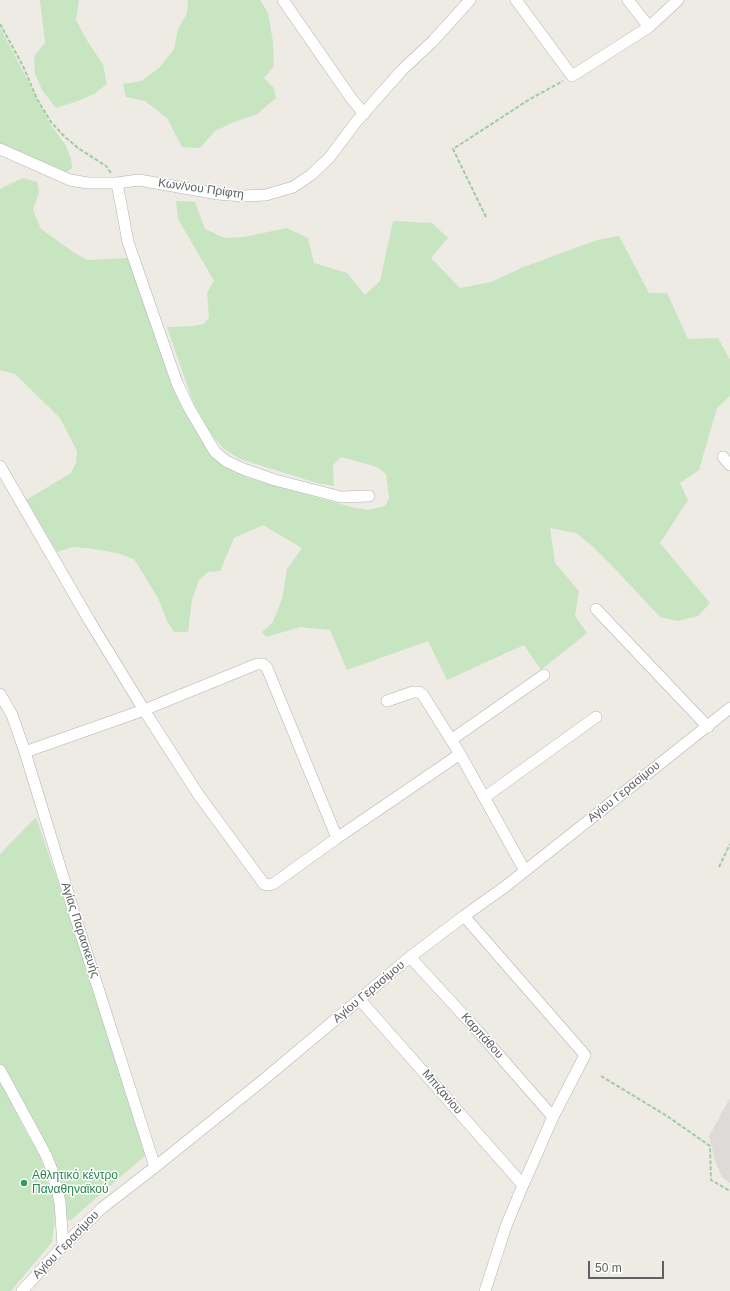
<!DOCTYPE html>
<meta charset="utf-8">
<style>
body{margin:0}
#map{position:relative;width:730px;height:1291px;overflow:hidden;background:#eeeae4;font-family:Helvetica,sans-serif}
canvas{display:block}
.scale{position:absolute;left:588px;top:1261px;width:76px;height:18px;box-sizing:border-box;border:2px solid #5c6164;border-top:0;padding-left:5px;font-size:12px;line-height:14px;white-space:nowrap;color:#5c6164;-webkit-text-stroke:3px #fff;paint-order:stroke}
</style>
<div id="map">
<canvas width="730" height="1291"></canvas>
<div class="scale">50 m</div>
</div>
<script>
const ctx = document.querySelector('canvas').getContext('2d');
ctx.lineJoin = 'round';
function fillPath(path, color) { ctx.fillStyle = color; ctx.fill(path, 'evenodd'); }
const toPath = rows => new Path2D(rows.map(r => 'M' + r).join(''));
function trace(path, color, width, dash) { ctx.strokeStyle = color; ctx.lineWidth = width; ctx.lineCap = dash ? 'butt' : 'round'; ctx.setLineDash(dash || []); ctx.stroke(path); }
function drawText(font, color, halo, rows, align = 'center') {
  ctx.font = font + ' Helvetica,sans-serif'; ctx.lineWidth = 3; ctx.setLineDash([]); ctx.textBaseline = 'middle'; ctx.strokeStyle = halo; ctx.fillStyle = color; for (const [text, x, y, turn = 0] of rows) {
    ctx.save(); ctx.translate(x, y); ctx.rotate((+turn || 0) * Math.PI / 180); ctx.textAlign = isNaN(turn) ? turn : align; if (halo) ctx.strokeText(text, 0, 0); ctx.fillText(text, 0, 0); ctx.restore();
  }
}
fillPath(toPath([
 [730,1098,730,1183,722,1177,715,1161,709,1136]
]), '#dddad7');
fillPath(toPath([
 [40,0,79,0,76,20,89,44,103,64,107,84,94,94,78,101,56,108,42,90,35,74,34,56,45,43],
 [188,0,260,0,268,13,273,42,274,66,264,78,273,87,276,98,257,114,234,122,215,131,200,148,182,147,167,118,145,101,126,97,123,84,141,81,159,68,174,49,178,29,187,13],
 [0,27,49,122,66,146,71,159,72,168,67,172,0,143],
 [23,178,37,182,39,192,33,210,41,229,73,252,87,260,130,258,209,447,220,464,248,478,351,507,368,510,385,506,389,498,386,474,377,467,341,457,333,465,334,486,317,483,240,459,224,449,215,439,208,429,193,402,167,327,192,326,204,324,209,317,207,293,214,281,178,219,176,201,195,202,205,229,225,238,244,237,287,228,308,238,314,263,347,273,365,295,380,281,393,221,432,223,448,238,431,258,460,288,491,282,521,268,597,240,619,236,649,293,667,293,688,339,718,338,730,360,730,396,717,408,699,470,680,483,688,500,660,543,710,603,698,616,678,621,660,617,617,571,591,545,576,533,550,528,555,563,579,591,575,616,587,633,541,670,524,645,447,680,428,641,347,670,330,630,300,627,266,637,262,632,273,622,282,599,287,569,302,548,263,525,234,538,220,571,208,572,199,580,192,600,188,632,174,632,167,621,158,598,134,559,117,553,87,548,73,547,57,552,26,500,71,473,76,463,77,451,60,418,15,374,0,370,0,189],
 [36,817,110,1036,147,1154,71,1220,66,1220,63,1199,0,1066,0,854],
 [0,1080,26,1132,40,1156,56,1209,52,1242,11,1291,0,1291]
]), '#c8e5c2');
const minor = toPath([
 [283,0,351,98,364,114],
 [516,0,572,76,649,27,678,0],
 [628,0,649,27],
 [0,149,70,180,88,183,117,183,139,180,218,194,243,196,266,195,293,187,311,175,329,158,356,122,402,70,433,41,470,0],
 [117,183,128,242,177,383,189,408,215,452,226,461,243,469,275,480,341,497,369,496],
 [723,457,730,465],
 [0,466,89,620,144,710,198,794,264,884,267,885,273,884,337,838,460,754,525,871],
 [596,609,708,727],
 [0,694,12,715,25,752,76,919,155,1167],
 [387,701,413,692,419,692,423,695,460,754],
 [451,740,544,675],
 [25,752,144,710,257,664,263,664,267,668,337,838],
 [485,797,596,717],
 [464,916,585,1055,553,1117,523,1185,506,1226,485,1291],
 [410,957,477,1030,553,1117],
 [360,1000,523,1185],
 [0,1070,46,1155,52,1170,60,1202,63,1246],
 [22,1291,63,1246,102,1208,155,1167,262,1081,410,957,464,916,506,886,730,708]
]);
trace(minor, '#b0b3b6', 12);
trace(toPath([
 [0,24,23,66,37,99,51,122,64,136,78,148,106,166,111,173],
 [486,217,453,149,530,99,563,81],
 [719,867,730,844],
 [601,1076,667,1116,710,1146,711,1180,730,1191]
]), '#9fcda3', 2, [4, 2]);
trace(minor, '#fff', 11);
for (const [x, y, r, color] of [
 [24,1183,4,"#2e9e5b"]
]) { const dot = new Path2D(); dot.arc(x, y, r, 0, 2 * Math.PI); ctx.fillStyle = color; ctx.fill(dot); trace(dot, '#fff', 1.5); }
drawText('12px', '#5c6164', '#fff', [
 ["Κων/νου Πρίφτη",201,189,8],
 ["Αγίου Γερασίμου",624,792,-39],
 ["Αγίας Παρασκευής",80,930,72],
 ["Αγίου Γερασίμου",369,992,-40],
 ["Καρπάθου",482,1036,48],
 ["Μπιζανίου",442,1092,49],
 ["Αγίου Γερασίμου",66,1245,-46]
]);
drawText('12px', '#27864d', '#fff', [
 ["Αθλητικό κέντρο",32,1176],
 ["Παναθηναϊκού",32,1190]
], 'left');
</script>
